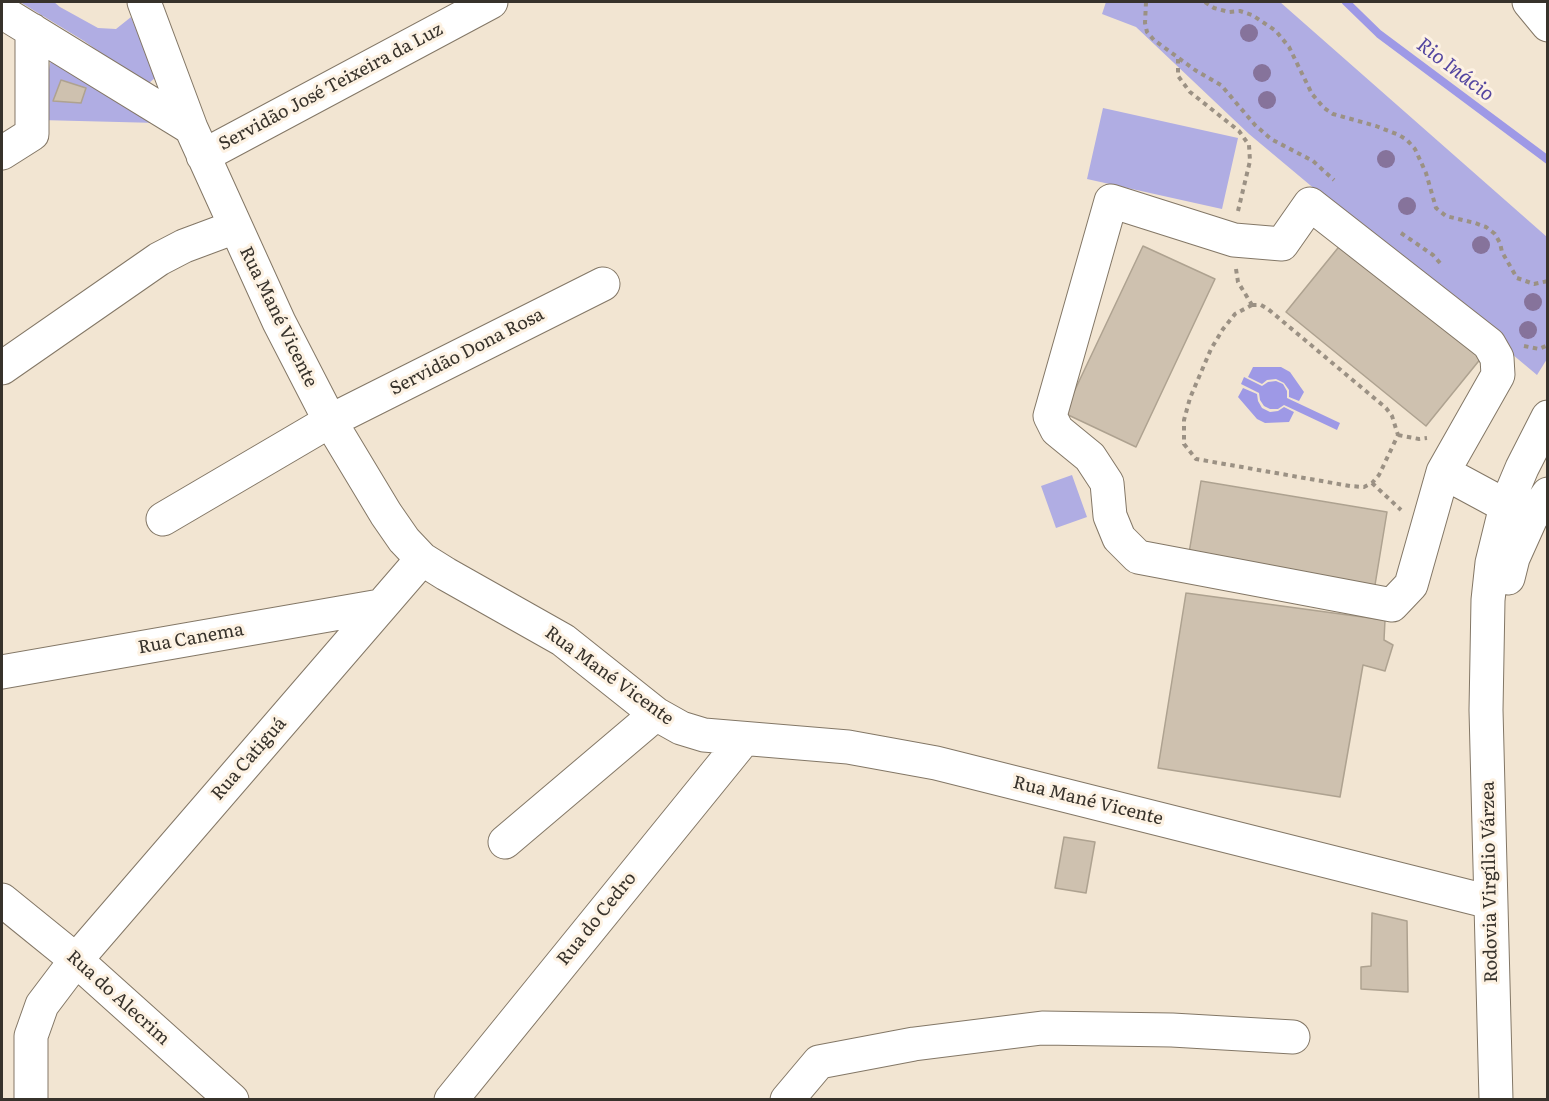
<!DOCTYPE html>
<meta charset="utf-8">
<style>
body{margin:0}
#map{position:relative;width:1549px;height:1101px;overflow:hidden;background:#f2e5d2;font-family:Literata,serif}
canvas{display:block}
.frame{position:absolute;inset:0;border:3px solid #37322b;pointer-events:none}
</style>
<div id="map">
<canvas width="1549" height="1101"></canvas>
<div class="frame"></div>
</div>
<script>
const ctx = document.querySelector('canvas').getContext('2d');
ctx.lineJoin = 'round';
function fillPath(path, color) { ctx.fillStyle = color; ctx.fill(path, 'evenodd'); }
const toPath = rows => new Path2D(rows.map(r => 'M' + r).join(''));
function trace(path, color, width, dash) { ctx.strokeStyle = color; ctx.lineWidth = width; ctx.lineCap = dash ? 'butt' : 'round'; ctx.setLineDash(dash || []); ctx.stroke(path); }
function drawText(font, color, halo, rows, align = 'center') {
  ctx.font = font + ' Literata,serif'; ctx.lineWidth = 6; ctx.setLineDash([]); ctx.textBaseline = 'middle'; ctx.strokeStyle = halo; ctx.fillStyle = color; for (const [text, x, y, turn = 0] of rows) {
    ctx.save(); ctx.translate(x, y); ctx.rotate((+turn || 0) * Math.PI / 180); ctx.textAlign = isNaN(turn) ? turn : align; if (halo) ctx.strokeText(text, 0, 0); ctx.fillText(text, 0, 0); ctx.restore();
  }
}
fillPath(toPath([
 [20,2,54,2,60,7,98,28,116,29,131,17,156,77,149,83,138,79,84,41],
 [1106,2,1280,2,1547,237,1547,359,1537,375,1249,134,1136,27,1102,14],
 [52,53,158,123,40,120],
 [1103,108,1238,138,1222,209,1087,179],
 [1072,475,1087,517,1056,528,1041,486]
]), '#b0ade3');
fillPath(toPath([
 [1253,367,1281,367,1290,372,1304,392,1299,401,1289,397,1289,390,1284,383,1276,379,1267,380,1262,384,1248,377],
 [1244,377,1262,386,1268,382,1276,381,1283,384,1287,391,1287,398,1340,423,1337,430,1284,405,1278,409,1270,409,1264,406,1260,400,1259,393,1241,384],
 [1243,388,1257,394,1258,401,1262,408,1270,412,1278,411,1284,407,1294,412,1289,422,1265,423,1257,419,1238,397]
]), '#9e99e6');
trace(toPath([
 [1346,2,1379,34,1548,160]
]), '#9e99e6', 8);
const building = toPath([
 [61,80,86,88,81,103,53,101,61,80],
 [1342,243,1482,357,1426,426,1286,312,1342,243],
 [1143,246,1215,279,1136,447,1064,413,1143,246],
 [1201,481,1387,512,1374,591,1188,559,1201,481],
 [1186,593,1385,620,1384,640,1393,645,1385,671,1363,665,1340,797,1158,768,1186,593],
 [1064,837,1095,842,1086,893,1055,888,1064,837],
 [1372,913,1407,921,1408,992,1361,989,1361,967,1371,966,1372,913]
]);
fillPath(building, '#cec1af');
trace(building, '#aea290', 1.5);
const minor = toPath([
 [144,2,191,128,279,322,330,421,386,514,404,540,422,559,446,574,563,640,656,714,681,728,704,735,848,747,936,763,1490,902],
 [1529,2,1548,25],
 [2,12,191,128],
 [2,153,32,134,32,30],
 [203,156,491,2],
 [1111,201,1234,240,1282,244,1310,204,1489,344,1497,358,1498,375,1443,472,1411,585,1392,605,1138,557,1119,538,1110,516,1107,483,1090,457,1057,430,1050,416,1111,201],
 [2,368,159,259,184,246,235,227],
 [1443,472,1506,506],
 [163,519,330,421,603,284],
 [2,672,380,606],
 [505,842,656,714],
 [2,900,76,960,232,1100],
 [31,1100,31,1036,42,1005,76,960,422,559],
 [451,1100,744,739],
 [787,1100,819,1062,914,1044,1042,1028,1172,1030,1293,1037]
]);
const major = toPath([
 [1508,578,1513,558,1531,518,1548,494],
 [1496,1100,1486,710,1488,600,1492,563,1506,506,1522,468,1548,417]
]);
trace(minor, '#837766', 35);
trace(major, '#837766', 35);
trace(toPath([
 [1146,2,1145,23,1147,32,1154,40,1195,70,1221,85,1255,125,1271,139,1313,161,1334,180],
 [1205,2,1214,8,1229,12,1240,11,1252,15,1276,31,1289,47,1312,94,1324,108,1333,114,1376,126,1399,135,1407,140,1415,149,1426,173,1436,208,1446,216,1475,223,1486,227,1495,234,1500,243,1502,252,1517,278,1534,284,1548,281],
 [1178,59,1178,76,1190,92,1239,131,1249,145,1250,161,1238,211],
 [1401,233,1433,255,1440,263],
 [1236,269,1238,282,1252,305],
 [1252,305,1261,305,1268,309,1386,408,1392,416,1398,435,1379,475,1372,483,1364,487,1350,486,1196,459,1184,444,1184,420,1190,398,1211,349,1223,329,1235,314,1252,305],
 [1524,346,1539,349,1548,345],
 [1398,435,1419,439,1427,438],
 [1372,483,1401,510]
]), '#9b9184', 4, [4.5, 4.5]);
trace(minor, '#fff', 33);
trace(major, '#fff', 33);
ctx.fillStyle = '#86739b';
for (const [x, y] of [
 [1249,33],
 [1262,73],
 [1267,100],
 [1386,159],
 [1407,206],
 [1481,245],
 [1533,302],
 [1528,330]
]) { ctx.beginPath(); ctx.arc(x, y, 9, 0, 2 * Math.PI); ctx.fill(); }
drawText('18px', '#37322b', '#fdf2e3', [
 ["Servidão José Teixeira da Luz",331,87,-28],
 ["Rua Mané Vicente",278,317,64],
 ["Servidão Dona Rosa",467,352,-27],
 ["Rua Canema",191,639,-10],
 ["Rua Mané Vicente",609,676,36],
 ["Rua Catiguá",249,759,-49],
 ["Rua Mané Vicente",1088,801,14],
 ["Rodovia Virgílio Várzea",1490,882,-91],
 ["Rua do Cedro",597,919,-51],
 ["Rua do Alecrim",118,998,42]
]);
drawText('italic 20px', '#5446a0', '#fdf2e3', [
 ["Rio Inácio",1455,70,37]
]);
</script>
